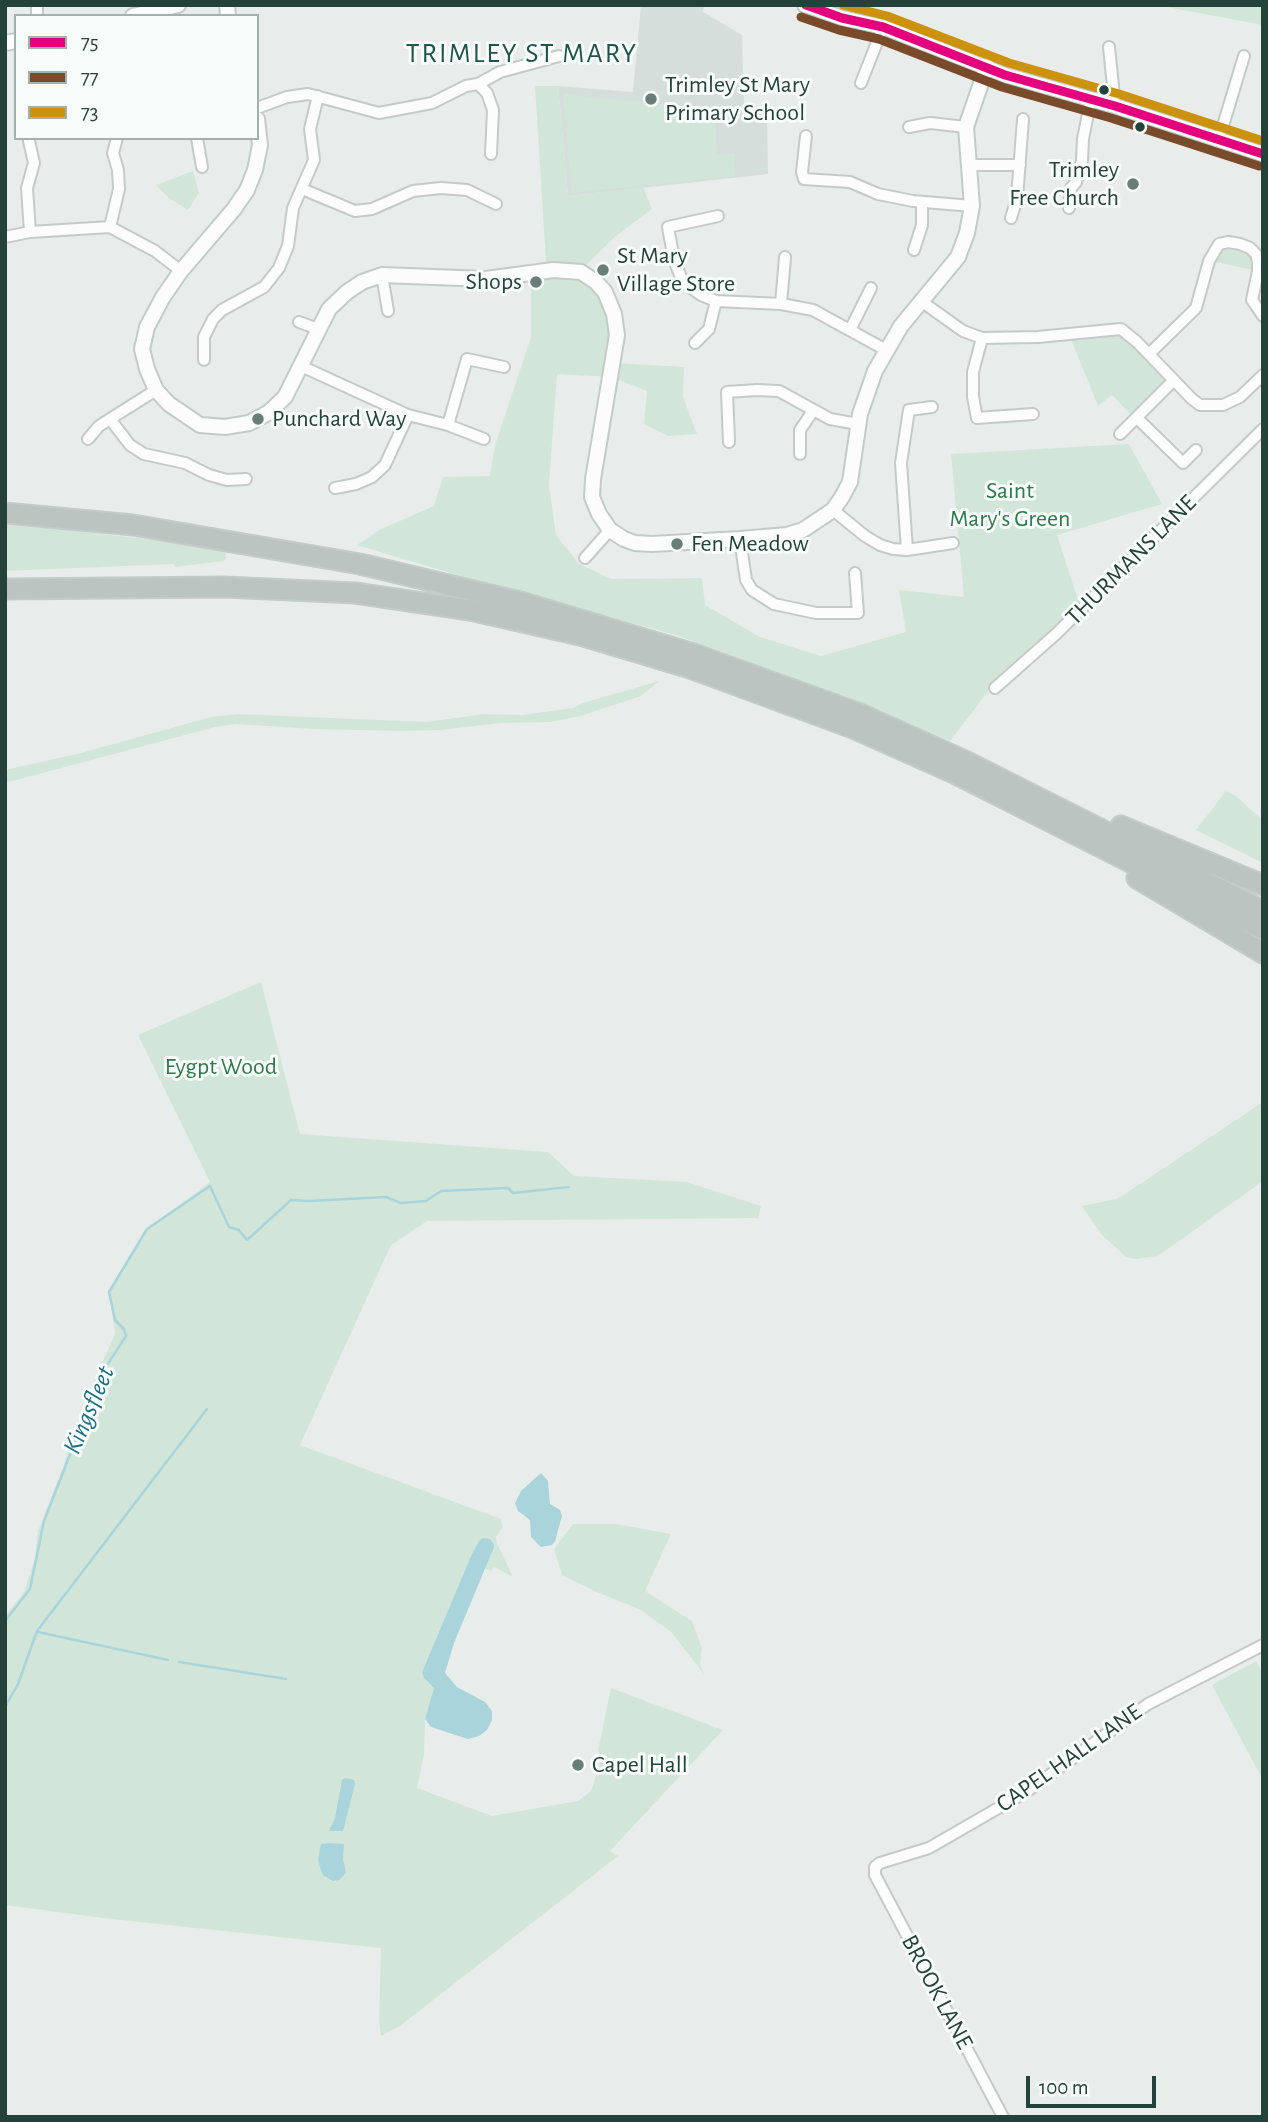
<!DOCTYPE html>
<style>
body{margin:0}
#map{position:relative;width:1268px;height:2122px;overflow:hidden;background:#e8edeb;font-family:"Alegreya Sans",sans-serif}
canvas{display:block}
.frame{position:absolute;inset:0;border:7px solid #24423a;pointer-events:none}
.legend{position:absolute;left:14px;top:14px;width:245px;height:126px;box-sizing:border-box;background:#f7fbf9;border:2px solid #a3b1ad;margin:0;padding:9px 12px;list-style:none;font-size:21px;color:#24423a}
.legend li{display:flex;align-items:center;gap:14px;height:35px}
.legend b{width:35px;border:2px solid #a3b1ad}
.scale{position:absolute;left:1026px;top:2076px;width:130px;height:32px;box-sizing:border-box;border:4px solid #24423a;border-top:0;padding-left:9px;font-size:21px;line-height:24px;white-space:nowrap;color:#24423a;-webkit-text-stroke:5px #f7fbf9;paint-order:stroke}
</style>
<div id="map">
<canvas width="1268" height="2122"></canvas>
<div class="frame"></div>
<ul class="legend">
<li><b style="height:9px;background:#e5007d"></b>75</li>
<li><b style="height:9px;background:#7a4b2a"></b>77</li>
<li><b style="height:9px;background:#cd920c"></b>73</li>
</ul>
<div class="scale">100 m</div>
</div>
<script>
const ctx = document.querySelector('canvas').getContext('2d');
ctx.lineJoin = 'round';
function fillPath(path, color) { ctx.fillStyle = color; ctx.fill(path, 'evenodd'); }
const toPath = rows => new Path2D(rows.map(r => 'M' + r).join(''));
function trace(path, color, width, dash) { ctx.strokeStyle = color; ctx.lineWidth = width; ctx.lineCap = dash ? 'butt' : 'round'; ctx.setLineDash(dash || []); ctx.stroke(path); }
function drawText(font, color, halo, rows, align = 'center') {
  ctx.font = font + ' "Alegreya Sans",sans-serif'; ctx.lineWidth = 6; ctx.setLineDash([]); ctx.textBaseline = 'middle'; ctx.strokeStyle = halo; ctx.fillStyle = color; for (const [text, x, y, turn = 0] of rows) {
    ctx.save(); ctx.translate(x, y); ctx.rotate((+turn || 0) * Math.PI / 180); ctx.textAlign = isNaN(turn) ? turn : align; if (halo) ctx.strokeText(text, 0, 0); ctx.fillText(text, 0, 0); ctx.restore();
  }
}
fillPath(toPath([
 [641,5,704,5,703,12,742,35,744,106,767,106,768,174,568,196,558,86,633,92]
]), '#d6dedb');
fillPath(toPath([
 [1156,5,1263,5,1263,25],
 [535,86,558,86,568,196,643,187,652,209,616,236,585,266,546,262],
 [563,94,715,110,717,154,734,153,735,176,572,193],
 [193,171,199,193,188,210,169,198,156,185],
 [1223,247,1226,249,1251,254,1255,260,1253,270,1215,262,1217,252],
 [570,270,605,292,614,363,684,367,683,397,697,434,668,436,644,424,647,391,612,377,557,374,549,485,556,535,579,564,612,579,702,578,705,605,760,637,821,656,906,632,899,590,964,597,951,454,1129,444,1162,504,1057,535,1080,606,990,689,950,741,854,701,679,636,467,578,357,545,381,529,434,506,443,477,490,476,495,445,531,337,531,273],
 [1116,334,1132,345,1166,382,1133,417,1112,395,1098,406,1070,337],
 [5,525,57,529,225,548,226,559,223,561,175,567,174,564,5,571],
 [659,681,641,696,580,716,551,722,500,723,441,730,403,731,313,729,236,724,215,727,5,783,5,770,81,753,211,717,237,714,427,722,484,714,523,715,573,708,583,703],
 [1226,791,1236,796,1263,821,1263,863,1196,830],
 [261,982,300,1134,548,1152,574,1176,687,1182,761,1206,758,1218,427,1221,391,1245,300,1445,501,1519,503,1527,496,1537,497,1543,513,1577,494,1567,491,1571,484,1568,492,1552,479,1541,422,1671,424,1678,434,1688,425,1719,424,1755,417,1788,492,1816,578,1801,591,1791,601,1760,598,1750,611,1688,723,1730,610,1851,618,1856,400,2026,381,2036,379,2021,381,1948,103,1918,5,1905,5,1616,24,1592,35,1559,38,1531,62,1470,85,1401,115,1334,109,1292,147,1229,210,1182,138,1035],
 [1263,1102,1263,1181,1158,1256,1135,1259,1126,1257,1102,1235,1082,1206,1116,1199,1125,1194],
 [573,1524,616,1524,671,1534,645,1591,692,1621,702,1648,700,1664,704,1674,671,1632,641,1610,597,1592,562,1575,554,1549],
 [1256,1661,1263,1674,1263,1780,1212,1685]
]), '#d1e6d8');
fillPath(toPath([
 [541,1473,548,1481,550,1504,560,1510,562,1516,555,1541,552,1545,541,1547,531,1537,530,1520,518,1511,515,1503,521,1491],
 [483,1538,490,1539,494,1544,494,1547,454,1643,445,1673,457,1687,485,1702,492,1711,492,1720,487,1730,479,1736,468,1739,431,1727,425,1719,434,1688,424,1678,422,1672,472,1554,479,1541],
 [345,1778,354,1780,355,1784,343,1831,329,1831,335,1818,342,1780],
 [329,1843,344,1844,343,1859,346,1873,339,1880,333,1881,323,1875,321,1870,318,1860,321,1844]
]), '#a9d4db');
trace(toPath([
 [5,1621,30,1589,44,1521,102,1373,126,1336,124,1329,115,1320,109,1292,147,1229,210,1186,229,1227,239,1230,247,1240,291,1200,309,1201,386,1197,401,1203,426,1201,441,1191,508,1188,513,1193,569,1187],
 [38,1632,168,1660],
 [179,1662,286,1679],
 [5,1707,18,1684,37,1631,207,1409]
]), '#a9d4db', 2.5);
const street = toPath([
 [37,16,37,5],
 [1109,47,1115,106],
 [861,83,883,27],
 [478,84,500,72,559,56],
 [257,108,287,97,308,94,379,113,432,103,466,86,478,84,487,93,493,110,491,154],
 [909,127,930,123,966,127],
 [806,136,802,172,804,179,850,182,878,194,913,201,972,206],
 [197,138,202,167],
 [1219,139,1244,56],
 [29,141,34,163,27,188,30,232],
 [971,165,1020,165],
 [302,189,355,211,372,209,413,191,441,188,467,190,496,204],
 [1069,208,1071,188,1076,182,1082,161,1083,139,1091,99],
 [718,216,668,227,674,260,683,282,701,295,716,301,781,304,813,310,886,350],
 [1011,218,1017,198,1023,119],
 [110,227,119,189,118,170,113,153,117,138],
 [5,237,30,232,110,227,155,251,181,271],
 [914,250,922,225,922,202],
 [382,275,388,311],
 [921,301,963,331,982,338,1038,337,1121,329,1137,342,1192,399,1200,405,1223,405,1240,397,1263,375],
 [781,304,785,257],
 [299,322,318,329],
 [850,330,871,288],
 [982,338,973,372,973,397,977,418,1033,414],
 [695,343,709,329,716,301],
 [1149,354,1196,308,1209,261,1219,244,1228,242,1240,244,1250,248,1256,254,1258,262,1258,271,1252,300,1263,316],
 [204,360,204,337,213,319,222,310,264,287,279,268,288,246,293,208,314,160,310,129,318,96],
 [301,366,408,415,448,425,484,439],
 [156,390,110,419,130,445,144,454,185,463,209,475,227,480,246,479],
 [1137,418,1183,463,1196,450],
 [448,425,467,359,504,367],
 [1120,434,1173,381],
 [88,439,99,426,110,419],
 [729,442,727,392,757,390,779,391,830,419,858,424],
 [800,454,800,430,813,411],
 [335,488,356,484,372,477,385,465,408,415],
 [833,510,865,536,880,545,893,549,907,550,953,543],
 [740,539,746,580,752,590,774,604,816,613,858,613,855,573],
 [907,550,901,463,909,410,932,407],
 [585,558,610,530],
 [995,688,1056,634,1263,429],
 [1003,2117,875,1875,875,1867,880,1863,929,1848,1026,1792,1148,1704,1263,1645]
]);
const secondary = toPath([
 [227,5,228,16],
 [805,5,842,18,883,27,1005,75,1115,106,1263,154],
 [133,16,178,5],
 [5,43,16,41],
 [257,119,260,145,255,170,247,190,234,209,181,271,163,297,147,327,142,349,147,369,156,390,169,404,200,425,225,427,249,423,268,413,285,397,329,309,347,292,362,282,382,275,486,279,553,270,581,272,596,282,605,292,614,314,617,335,593,479,592,497,599,514,610,530,624,539,635,543,652,544,740,539,787,535,803,530,833,510,842,497,850,482,860,414,875,371,901,326,958,257,967,233,972,206,966,127,987,66]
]);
const highway = toPath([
 [5,513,133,525,360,564,524,603,694,654,860,714,965,761,1263,911],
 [5,589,225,587,355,593,470,610,580,635,690,668,853,728,954,773,1263,929],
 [1121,826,1263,885],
 [1137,878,1263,953]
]);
trace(street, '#c5cac8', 14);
trace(secondary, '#c3cbc8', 18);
trace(highway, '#c3ccc9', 23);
trace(street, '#fcfcfc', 10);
trace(secondary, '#fcfcfc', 14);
trace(highway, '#bcc4c2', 19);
trace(toPath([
 [806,5,842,18,883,27,1005,75,1115,106,1263,154]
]), '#e5007d', 9);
trace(toPath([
 [801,17,839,30,879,39,1002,87,1111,118,1259,166]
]), '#7a4b2a', 9);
trace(toPath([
 [843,5,887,16,1009,63,1119,94,1263,141]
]), '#cd920c', 9);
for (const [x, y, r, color] of [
 [1104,90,6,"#24423a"],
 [651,99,7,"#697e78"],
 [1140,127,6,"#24423a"],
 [1133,184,7,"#697e78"],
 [603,270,7,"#697e78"],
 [536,282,7,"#697e78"],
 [258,419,7,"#697e78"],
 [677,544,7,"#697e78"],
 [578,1765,7,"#697e78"]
]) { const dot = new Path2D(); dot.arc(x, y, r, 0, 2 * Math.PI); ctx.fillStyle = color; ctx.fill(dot); trace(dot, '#f7fbf9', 2.5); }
drawText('24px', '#24423a', '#f7fbf9', [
 ["Trimley St Mary",665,85],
 ["Primary School",665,113],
 ["Trimley",1119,170,"right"],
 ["Free Church",1119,198,"right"],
 ["St Mary",617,256],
 ["Village Store",617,284],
 ["Shops",522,282,"right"],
 ["Punchard Way",272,419],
 ["Fen Meadow",691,544],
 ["Capel Hall",592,1765]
], 'left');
drawText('24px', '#2d7a4b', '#f7fbf9', [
 ["Saint",1010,491],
 ["Mary's Green",1010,519],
 ["Eygpt Wood",221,1067]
]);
drawText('24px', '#24423a', '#f7fbf9', [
 ["THURMANS LANE",1131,560,-45],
 ["CAPEL HALL LANE",1069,1758,-35],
 ["BROOK LANE",937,1992,62]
]);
drawText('italic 26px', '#1c6f80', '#f7fbf9', [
 ["Kingsfleet",89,1410,-67]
]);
ctx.letterSpacing = '2px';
drawText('28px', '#1f5548', '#f7fbf9', [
 ["TRIMLEY ST MARY",522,54]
]);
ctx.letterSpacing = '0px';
</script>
